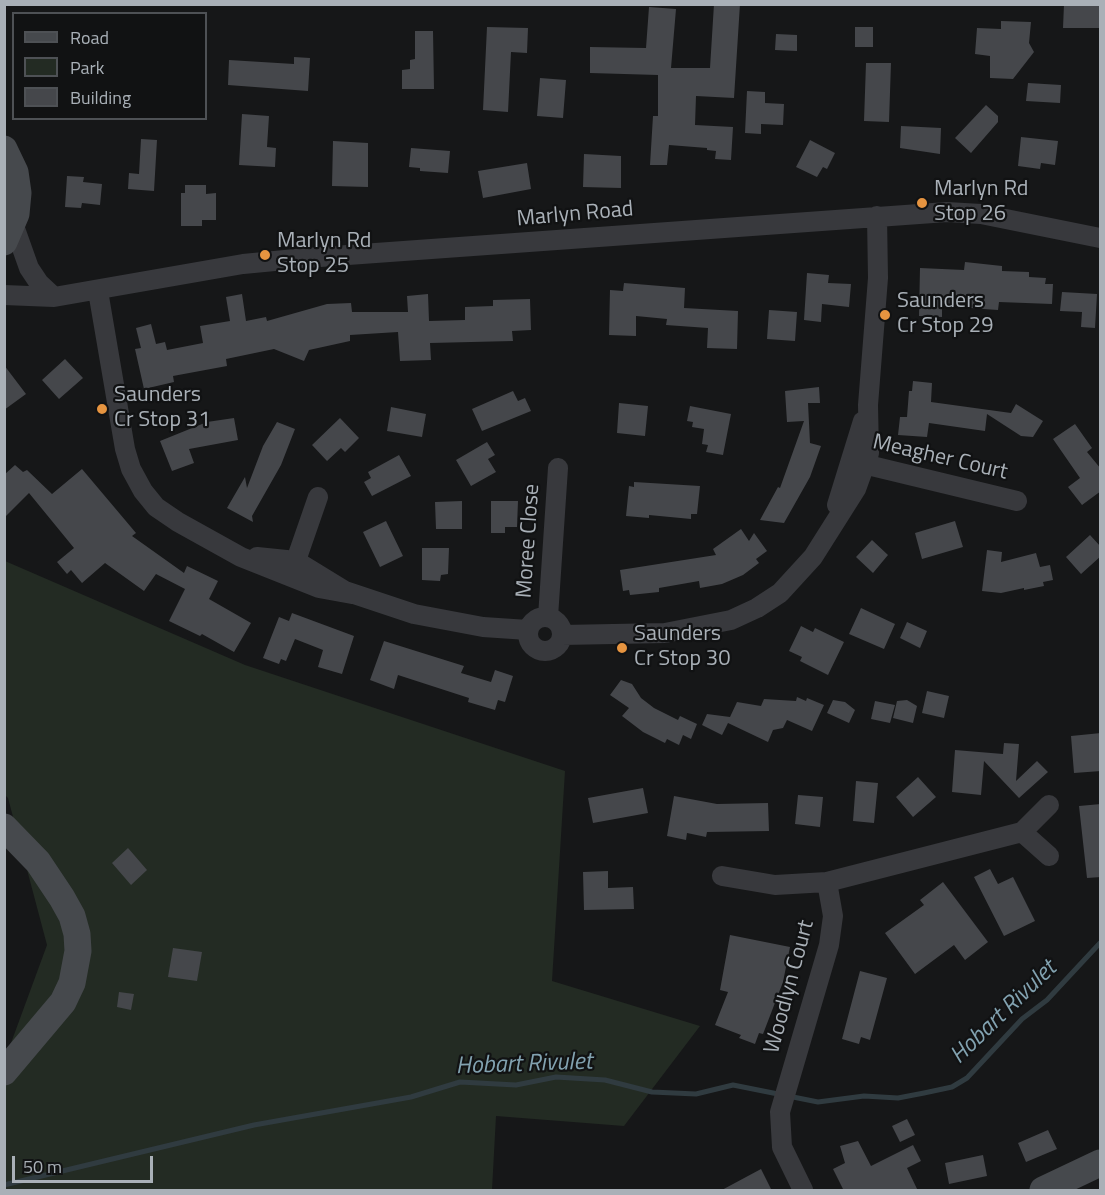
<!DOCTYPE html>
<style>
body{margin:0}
#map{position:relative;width:1105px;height:1195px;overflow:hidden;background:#161718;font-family:"Titillium Web",sans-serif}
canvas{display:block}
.frame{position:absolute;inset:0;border:6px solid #a9b0b7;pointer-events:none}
.legend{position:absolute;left:12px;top:12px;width:195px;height:108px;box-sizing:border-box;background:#111213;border:2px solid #4e5155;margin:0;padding:8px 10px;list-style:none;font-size:18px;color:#a9b0b7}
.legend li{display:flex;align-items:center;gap:12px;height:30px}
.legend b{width:30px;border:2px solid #4e5155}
.scale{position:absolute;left:12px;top:1156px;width:141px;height:27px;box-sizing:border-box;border:3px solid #a9b0b7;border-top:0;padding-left:8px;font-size:18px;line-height:21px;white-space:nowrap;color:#a9b0b7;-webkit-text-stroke:4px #111213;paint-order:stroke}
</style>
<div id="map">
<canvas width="1105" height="1195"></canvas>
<div class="frame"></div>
<ul class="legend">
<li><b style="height:8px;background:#46494d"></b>Road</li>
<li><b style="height:16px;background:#232b23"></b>Park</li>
<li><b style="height:16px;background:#45474b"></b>Building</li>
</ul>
<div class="scale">50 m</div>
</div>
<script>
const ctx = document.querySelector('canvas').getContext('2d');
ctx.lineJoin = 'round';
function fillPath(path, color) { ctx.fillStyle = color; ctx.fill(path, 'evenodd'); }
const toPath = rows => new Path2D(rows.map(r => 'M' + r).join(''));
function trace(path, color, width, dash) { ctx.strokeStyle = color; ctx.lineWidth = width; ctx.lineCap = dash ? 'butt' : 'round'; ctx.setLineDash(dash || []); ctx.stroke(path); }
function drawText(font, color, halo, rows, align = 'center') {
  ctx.font = font + ' "Titillium Web",sans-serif'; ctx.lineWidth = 4.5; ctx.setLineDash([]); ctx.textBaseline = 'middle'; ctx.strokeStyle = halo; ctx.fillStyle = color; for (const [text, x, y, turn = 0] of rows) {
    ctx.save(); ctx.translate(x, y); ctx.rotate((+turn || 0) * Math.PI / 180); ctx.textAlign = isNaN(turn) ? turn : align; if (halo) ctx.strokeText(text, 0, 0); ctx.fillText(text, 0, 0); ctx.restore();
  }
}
fillPath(toPath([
 [5,561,245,665,565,771,552,981,700,1026,624,1126,496,1116,492,1190,5,1190,4,1062,47,945,8,798,5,795]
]), '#232b23');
trace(toPath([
 [4,1185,254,1125,411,1097,460,1082,516,1085,556,1077,605,1080,652,1092,696,1094,733,1085,818,1102,864,1096,898,1098,924,1093,952,1087,967,1078,1022,1019,1047,1000,1100,943]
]), '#303b40', 5);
fillPath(toPath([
 [714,4,740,4,734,98,696,96,695,125,733,127,731,160,715,159,716,151,707,150,707,148,669,145,667,165,650,165,653,116,658,116,658,75,590,73,590,47,646,48,649,7,676,9,671,68,710,68],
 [1064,4,1101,4,1101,28,1063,28],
 [1001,21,1031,22,1029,43,1034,52,1013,79,990,78,990,56,975,54,977,28,1001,29],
 [487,27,528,28,527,53,511,52,508,112,483,110],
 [855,27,873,27,873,47,855,47],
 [415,31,433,31,434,89,402,89,402,70,410,69,410,60,415,59],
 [776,34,797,35,797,51,775,50],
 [294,57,310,58,308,91,228,85,229,60,294,64],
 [866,63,891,63,889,122,864,121],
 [540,78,566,80,563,118,537,116],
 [1028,83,1061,85,1060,103,1026,101],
 [747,91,765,92,765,103,784,104,783,125,761,124,761,134,745,133],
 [986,105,998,116,998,122,971,153,955,138],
 [242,114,269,116,267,147,276,148,275,167,239,165],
 [901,126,941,128,940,154,900,148],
 [1021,137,1058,141,1055,165,1041,163,1040,169,1018,166],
 [141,139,157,140,154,191,128,189,129,173,139,174],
 [810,140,835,153,827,169,823,167,817,177,796,167],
 [333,141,368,143,368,187,332,186],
 [411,148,450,151,448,173,420,171,420,168,409,167],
 [584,154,621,156,621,188,583,187],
 [527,163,531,189,483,198,478,171],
 [67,176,84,177,83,182,102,184,100,205,82,203,81,208,65,207],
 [185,185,206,185,206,194,216,193,216,220,202,220,202,226,181,226,181,193,185,193],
 [965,262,1002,266,1002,271,1029,272,1029,277,1046,278,1045,284,1053,284,1052,304,999,302,998,310,942,306,942,317,919,316,920,268,964,270],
 [807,273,829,275,828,283,851,284,849,307,822,304,821,322,804,320],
 [624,283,685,288,684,308,738,311,737,349,707,348,708,328,666,325,667,319,636,316,636,336,609,335,610,290,623,291],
 [1062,292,1097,294,1095,328,1081,327,1082,312,1060,311],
 [242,294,246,321,266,317,267,321,327,304,351,303,352,312,408,312,407,296,428,294,429,321,465,320,465,307,493,306,493,300,530,299,531,330,512,331,513,341,430,343,431,360,400,361,398,332,350,335,350,341,309,350,304,361,274,349,226,359,227,366,173,376,174,382,144,389,135,349,141,348,136,328,151,324,156,344,165,342,167,350,203,343,200,326,230,321,226,297],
 [769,310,797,312,795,341,767,339],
 [65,359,83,378,59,399,42,380],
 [4,365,26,394,4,410],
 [913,381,932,383,931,402,1011,413,1016,404,1043,421,1033,437,1021,436,987,414,985,431,929,423,927,437,898,435,900,417,907,417,909,391,912,391],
 [819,387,820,403,808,403,810,443,821,446,810,477,784,523,760,520,778,487,780,488,804,421,787,422,785,391],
 [513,391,518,401,525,398,531,411,482,431,472,409],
 [619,403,648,406,645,436,617,433],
 [690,406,731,414,723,455,706,452,708,445,702,444,704,429,692,427,693,422,687,421],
 [391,407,426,414,422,437,387,431],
 [234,418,238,440,189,449,194,463,172,471,160,441,207,422],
 [340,418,359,438,345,452,341,448,327,461,312,445],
 [277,422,295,429,281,465,252,516,253,522,227,508,245,477,247,488,263,446],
 [1075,424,1092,448,1087,452,1101,469,1101,491,1082,505,1068,487,1080,478,1053,439],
 [487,442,495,455,488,459,496,472,471,486,456,460],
 [399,455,411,476,372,496,364,482,371,478,368,472],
 [15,465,23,472,27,470,52,494,82,469,136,533,132,536,184,573,187,566,218,581,209,599,251,623,234,652,202,634,200,636,169,621,185,589,156,574,144,591,105,563,82,583,71,570,67,574,57,562,74,548,29,493,4,518,4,475],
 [634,482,700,486,697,514,691,514,691,519,649,515,649,518,626,516,629,486,634,487],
 [462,501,462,529,436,529,435,502],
 [491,501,518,501,517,527,505,527,505,533,491,533],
 [386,521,403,556,380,567,363,532],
 [955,521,963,547,922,559,915,533],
 [741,529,749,541,754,533,767,551,756,559,759,563,743,575,722,584,700,588,699,581,659,588,659,592,630,595,629,590,623,591,620,570,716,555,713,549],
 [1090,535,1101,547,1101,556,1081,574,1066,557],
 [872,540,888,555,873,573,856,557],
 [422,548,449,548,448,574,441,575,440,581,422,580],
 [987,550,1002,552,1001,562,1036,553,1040,567,1050,565,1053,580,1043,582,1044,586,1024,590,1024,588,1001,593,982,591],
 [861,608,895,624,884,649,849,634],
 [292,613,354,636,342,674,318,667,323,650,295,639,286,661,281,659,279,664,263,658,279,617,289,621],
 [907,622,927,631,920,648,900,638],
 [801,626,813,632,815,628,844,642,828,675,800,661,802,657,789,651],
 [384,641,464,666,461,673,491,682,495,670,513,676,505,702,498,700,495,710,468,702,469,698,398,675,394,689,370,680],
 [621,680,632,684,641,698,654,708,678,720,680,716,697,724,691,739,683,735,679,745,667,739,665,743,643,732,622,716,629,708,610,695],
 [927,691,949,696,944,718,922,713],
 [797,697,806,701,807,698,824,705,812,731,787,720,783,728,773,730,768,742,728,723,722,735,702,725,707,714,730,717,737,702,761,706,764,699,796,701],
 [833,700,845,702,855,710,849,723,827,713],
 [907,700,917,706,913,723,893,718,897,701],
 [875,701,895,705,890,723,871,719],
 [1101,733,1101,771,1074,773,1071,736],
 [1004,743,1019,744,1016,781,1037,761,1048,772,1019,798,984,761,981,795,952,792,955,750,1003,754],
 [918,777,936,797,913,817,896,797],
 [856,781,878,783,874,823,853,821],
 [643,788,648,813,593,823,588,798],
 [798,795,823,797,820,827,795,824],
 [674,796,717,804,768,803,769,831,707,832,706,837,687,833,686,840,667,836],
 [1101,804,1101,877,1087,878,1079,806],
 [128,848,147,870,131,885,112,863],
 [990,869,998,884,1013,877,1035,921,1004,936,974,877],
 [608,871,608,888,633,887,634,909,584,910,583,872],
 [943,882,988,942,965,960,954,945,915,974,885,933,924,905,920,900],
 [730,935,790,947,783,982,763,1034,759,1033,755,1044,739,1038,741,1035,715,1025,728,992,720,990],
 [173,948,202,952,197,981,168,977],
 [860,971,887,978,870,1040,861,1037,859,1044,842,1039],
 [119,992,134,994,131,1010,117,1007],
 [907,1119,915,1135,900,1142,892,1126],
 [1048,1130,1057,1149,1026,1162,1018,1143],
 [858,1141,871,1166,913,1145,921,1161,907,1168,918,1191,844,1191,833,1169,845,1163,840,1146],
 [983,1155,987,1176,949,1184,945,1163],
 [761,1169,772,1191,720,1191]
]), '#45474b');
trace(toPath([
 [13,223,29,268,39,283,54,297],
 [98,291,125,449,131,469,143,491,156,507,178,522,241,557,319,588,352,594],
 [4,295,54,297,243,264,306,258,947,212,981,214,1100,238],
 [851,461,1017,501],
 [837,505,863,421],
 [257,557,296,561,345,591,414,614,483,627,528,630],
 [292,572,318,497],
 '528 634a17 17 0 1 1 34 0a17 17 0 1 1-34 0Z',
 [548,617,558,468],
 [562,635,665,633,731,620,757,608,780,593,813,557,856,489,869,453,868,405,878,278,877,216],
 [1022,832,1049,856],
 [722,876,775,885,827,882],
 [803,1190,782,1147,780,1112,829,945,833,916,827,882,1022,832,1049,805]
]), '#38393d', 20);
trace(toPath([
 [4,149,15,172,18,193,16,214,4,242],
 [4,827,38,862,62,898,72,916,77,934,78,951,72,983,63,1002,4,1072],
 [1043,1190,1100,1163]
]), '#46494d', 27);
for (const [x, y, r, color] of [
 [922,203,6,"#e69440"],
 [265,255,6,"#e69440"],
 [885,315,6,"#e69440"],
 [102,409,6,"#e69440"],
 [622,648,6,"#e69440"]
]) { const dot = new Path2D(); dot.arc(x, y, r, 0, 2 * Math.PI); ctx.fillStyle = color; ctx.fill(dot); trace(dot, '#111213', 2); }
drawText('22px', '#a9b0b7', '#111213', [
 ["Marlyn Rd",934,190],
 ["Stop 26",934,215],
 ["Marlyn Rd",277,242],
 ["Stop 25",277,267],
 ["Saunders",897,302],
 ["Cr Stop 29",897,327],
 ["Saunders",114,396],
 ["Cr Stop 31",114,421],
 ["Saunders",634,635],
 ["Cr Stop 30",634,660]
], 'left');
drawText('22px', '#a9b0b7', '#111213', [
 ["Marlyn Road",575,215,-5],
 ["Meagher Court",940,458,13],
 ["Moree Close",529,541,-86],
 ["Woodlyn Court",790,987,-75]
]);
drawText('italic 24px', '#82a2b0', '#111213', [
 ["Hobart Rivulet",1004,1013,-44],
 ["Hobart Rivulet",524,1065,-2]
]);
</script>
